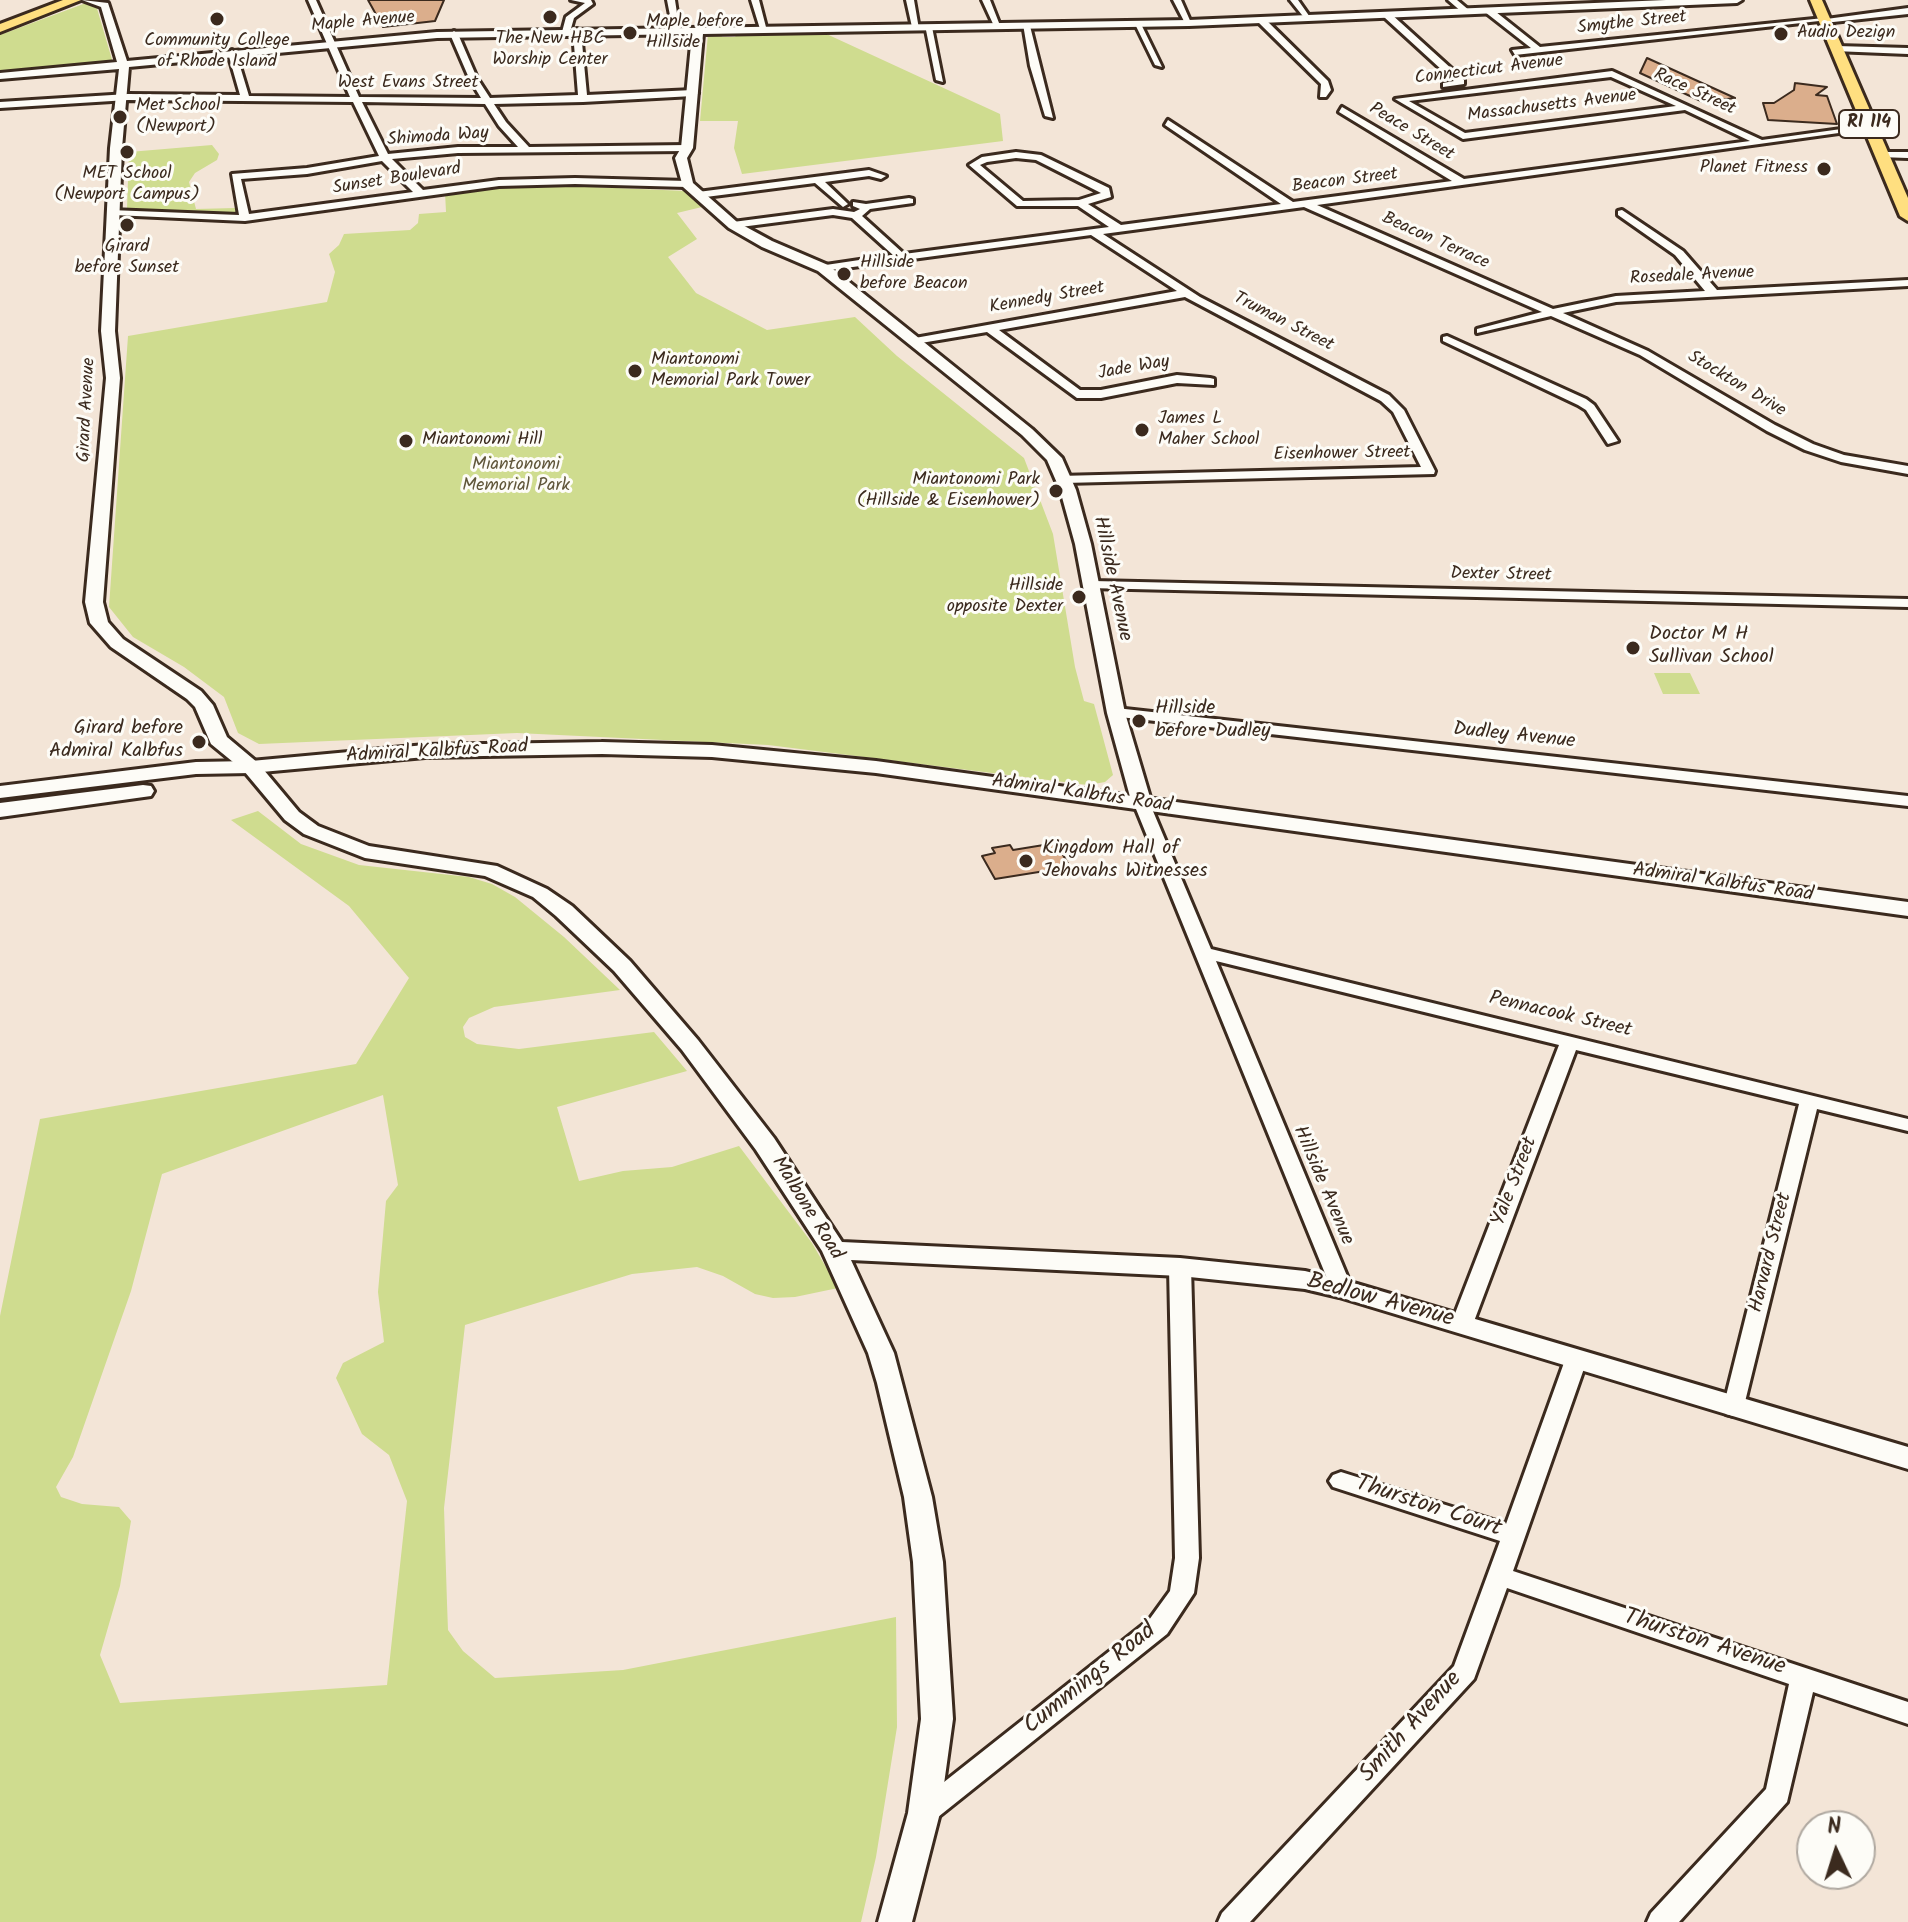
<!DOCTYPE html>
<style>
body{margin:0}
#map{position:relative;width:1908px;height:1922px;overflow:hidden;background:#f3e5d7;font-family:Kalam,sans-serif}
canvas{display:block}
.north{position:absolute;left:1796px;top:1810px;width:80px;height:80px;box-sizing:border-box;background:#fdfcf7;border:2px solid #afa8a0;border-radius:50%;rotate:356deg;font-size:22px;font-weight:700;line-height:32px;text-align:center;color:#3b2a1e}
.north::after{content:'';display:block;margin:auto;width:28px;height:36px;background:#3b2a1e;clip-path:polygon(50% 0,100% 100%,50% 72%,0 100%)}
</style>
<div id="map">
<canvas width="1908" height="1922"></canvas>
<div class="north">N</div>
</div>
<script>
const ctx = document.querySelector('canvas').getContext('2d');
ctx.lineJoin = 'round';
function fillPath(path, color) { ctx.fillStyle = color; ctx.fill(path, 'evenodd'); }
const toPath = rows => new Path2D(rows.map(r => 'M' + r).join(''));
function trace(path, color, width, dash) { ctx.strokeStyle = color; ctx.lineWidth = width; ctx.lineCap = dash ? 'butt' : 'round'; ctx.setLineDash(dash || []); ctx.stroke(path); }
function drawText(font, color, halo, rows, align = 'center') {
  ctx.font = font + ' Kalam,sans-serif'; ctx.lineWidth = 6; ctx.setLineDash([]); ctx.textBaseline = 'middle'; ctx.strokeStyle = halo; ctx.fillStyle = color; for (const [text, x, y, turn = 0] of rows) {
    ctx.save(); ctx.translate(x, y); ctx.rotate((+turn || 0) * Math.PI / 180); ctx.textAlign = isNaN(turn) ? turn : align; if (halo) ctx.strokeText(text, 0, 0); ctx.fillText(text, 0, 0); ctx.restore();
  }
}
fillPath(toPath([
 [86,3,96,5,113,63,0,74,0,35],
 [820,31,1000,114,1003,141,742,174,734,148,738,121,700,121,708,34,720,33,722,37,735,37,739,32],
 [212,145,219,154,217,160,195,173,189,182,196,209,235,208,237,212,217,214,127,209,129,152],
 [547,185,686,191,702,207,677,213,697,239,668,257,696,293,767,330,855,317,897,356,1024,458,1053,534,1075,667,1084,701,1094,704,1113,775,1105,782,1088,785,768,745,517,733,259,744,238,733,224,697,184,667,133,637,109,607,128,336,327,302,335,272,329,254,339,245,344,234,410,230,418,223,419,214,446,212,445,192],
 [1654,673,1690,673,1700,694,1663,694],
 [258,811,301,844,359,865,469,877,492,884,515,897,564,937,620,990,494,1007,469,1018,463,1027,465,1037,477,1044,519,1049,654,1032,687,1071,557,1107,579,1181,623,1171,672,1167,739,1146,812,1243,838,1288,795,1297,773,1298,755,1294,723,1276,697,1267,632,1274,465,1325,444,1508,447,1603,448,1630,463,1651,495,1678,623,1670,896,1617,897,1727,876,1857,861,1922,0,1922,0,1316,40,1119,356,1064,409,978,349,906,231,820],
 [383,1095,398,1185,386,1201,378,1292,384,1342,343,1363,336,1378,362,1434,389,1455,407,1501,387,1685,120,1703,100,1655,120,1586,131,1521,119,1507,82,1504,61,1497,56,1487,73,1457,131,1291,162,1174]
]), '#cfdc8f');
const building = toPath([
 [368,0,444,0,435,21,383,27,368,0],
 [1647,58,1735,98,1703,102,1640,73,1647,58],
 [1795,83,1827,87,1816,95,1827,96,1837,124,1768,120,1763,103,1774,103,1794,90,1795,83],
 [1056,843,1070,867,995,879,982,856,995,853,992,848,1010,845,1013,850,1056,843]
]);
fillPath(building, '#dbae8c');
trace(building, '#3b2a1e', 2);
const minor = toPath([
 [308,0,316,0,359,97,481,98,469,78,450,34,454,31,458,34,477,78,490,98,578,95,573,32,577,29,581,32,587,95,693,90,698,93,693,96,583,102,494,104,506,122,529,147,687,145,692,148,687,151,458,153,392,159,423,190,499,180,575,178,687,181,692,184,687,187,575,184,499,186,245,221,114,215,109,212,110,210,239,215,232,174,307,168,379,156,353,102,128,100,0,108,0,102,128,94,240,95,228,53,232,50,236,53,249,96,350,97,308,0],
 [362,102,485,104,499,126,518,147,458,147,388,154,362,102],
 [382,161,413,192,249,214,241,179,307,174,382,161],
 [571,0,591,0,593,4,574,18,570,32,566,35,562,32,566,17,585,3,571,0],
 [667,0,675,0,680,33,673,31,667,0],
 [751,0,759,0,767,31,760,29,751,0],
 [906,0,914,0,919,29,912,27,906,0],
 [982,0,990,0,1001,28,994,26,982,0],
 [1173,0,1181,0,1192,25,1186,25,1173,0],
 [1290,0,1298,0,1312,20,1306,20,1290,0],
 [1448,0,1457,0,1470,11,1463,13,1448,0],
 [1485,8,1491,8,1540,47,1824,18,1828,20,1515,55,1512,50,1531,48,1485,12,1485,8],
 [1384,13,1390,13,1464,80,1464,84,1443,87,1443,83,1454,81,1384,17,1384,13],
 [1258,18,1264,18,1328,81,1331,90,1326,97,1320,97,1321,84,1258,22,1258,18],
 [1134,22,1141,24,1162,67,1155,65,1134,22],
 [1023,24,1030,26,1053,118,1045,116,1030,66,1023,24],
 [925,25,932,27,943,82,936,80,925,25],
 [1837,46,1908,48,1908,54,1834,51,1837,46],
 [1612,71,1762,140,1870,125,1875,128,1317,205,1553,309,1616,296,1705,291,1675,255,1618,215,1618,211,1622,210,1683,251,1717,290,1908,280,1908,286,1616,302,1563,313,1648,351,1775,425,1813,444,1844,455,1908,466,1908,474,1841,462,1805,450,1767,431,1640,355,1551,316,1477,333,1477,329,1542,312,1304,207,1103,234,1200,297,1389,395,1404,410,1435,471,1434,474,1064,483,1059,482,1059,476,1421,467,1393,412,1381,401,1185,297,999,330,1080,390,1101,390,1177,375,1210,378,1214,379,1214,385,1177,383,1101,398,1077,398,987,332,915,344,909,341,915,338,1177,291,1091,235,823,271,819,270,819,266,893,255,852,218,833,215,733,228,728,225,733,222,833,209,854,212,860,209,853,206,853,202,866,204,909,198,913,199,913,203,870,209,862,216,904,254,1109,227,1078,206,1017,206,969,165,982,157,1016,152,1041,155,1109,188,1111,197,1088,204,1121,225,1281,204,1165,125,1168,120,1293,202,1452,181,1339,112,1342,107,1464,179,1750,141,1685,110,1463,139,1395,99,1612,71],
 [1611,77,1676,106,1465,133,1409,101,1611,77],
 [1016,158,1036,160,1101,193,1079,200,1023,201,980,165,987,162,1016,158],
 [1882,152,1908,152,1908,158,1879,157,1877,155,1882,152],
 [869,170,886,176,881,179,869,176,825,182,848,204,843,207,815,183,698,198,693,195,698,192,869,170],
 [1447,336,1586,399,1594,405,1618,441,1608,444,1586,410,1578,405,1443,341,1443,337,1447,336],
 [1093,581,1908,599,1908,607,1088,588,1088,582,1093,581],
 [1116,708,1908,796,1908,806,1111,716,1108,713,1116,708],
 [1142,799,1150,804,1211,949,1908,1119,1908,1131,1817,1109,1742,1414,1734,1416,1726,1414,1723,1408,1799,1104,1576,1050,1473,1324,1470,1329,1462,1332,1454,1329,1451,1324,1559,1045,1216,961,1352,1288,1349,1293,1341,1295,1333,1293,1134,804,1142,799],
 [1180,1260,1187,1262,1191,1267,1199,1558,1194,1593,1167,1634,933,1821,924,1825,915,1821,911,1813,915,1805,1149,1620,1170,1591,1175,1558,1169,1267,1173,1262,1180,1260],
 [1576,1352,1584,1354,1587,1360,1513,1571,1908,1702,1908,1724,1813,1692,1787,1802,1679,1922,1647,1922,1651,1913,1766,1789,1789,1684,1507,1588,1474,1679,1250,1922,1218,1922,1222,1913,1454,1666,1500,1541,1333,1487,1329,1481,1333,1475,1341,1472,1506,1524,1565,1360,1568,1354,1576,1352]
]);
const tertiary = toPath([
 [82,0,108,3,127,61,437,32,1189,20,1666,0,1742,0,1737,3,1189,26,703,34,693,148,687,158,693,183,737,222,772,241,828,265,1032,429,1062,458,1076,490,1091,544,1125,713,1152,804,1149,808,1135,808,1132,804,1107,713,1075,544,1060,490,1047,460,1022,435,818,271,762,247,729,228,683,187,675,158,681,148,692,34,437,38,129,67,122,148,115,331,120,378,103,602,108,622,123,639,201,691,213,705,227,737,258,763,299,812,318,826,369,846,497,866,547,889,572,906,630,961,698,1040,774,1138,842,1242,1180,1258,1305,1271,1350,1282,1908,1447,1908,1469,1339,1297,1305,1289,1180,1276,851,1260,894,1353,932,1497,943,1562,953,1719,940,1813,912,1922,878,1922,908,1813,921,1719,913,1562,904,1497,877,1383,868,1353,822,1251,756,1150,682,1050,614,971,556,916,533,897,485,876,365,858,304,834,285,820,244,771,211,744,195,707,187,699,111,647,90,623,85,602,106,378,101,331,110,148,119,69,0,79,0,73,117,62,101,7,82,0],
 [1908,8,1908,14,1824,23,1819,20,1908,8]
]);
const secondary = toPath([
 [602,742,712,745,876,761,1908,902,1908,916,876,773,712,757,602,754,425,757,251,773,196,774,0,798,0,786,196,762,251,761,425,745,602,742],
 [143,785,151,786,154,791,151,796,0,817,0,803,143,785]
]);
const primary = toPath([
 [1810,0,1822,0,1908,198,1908,221,1900,216,1810,0]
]);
const trunk = toPath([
 [63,0,81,0,0,32,0,24,63,0]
]);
trace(minor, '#3b2a1e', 6);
trace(tertiary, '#3b2a1e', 6);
trace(secondary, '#3b2a1e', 6);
trace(primary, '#3b2a1e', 6);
trace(trunk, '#3b2a1e', 6);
fillPath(minor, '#fdfcf7');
fillPath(tertiary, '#fdfcf7');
fillPath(secondary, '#fdfcf7');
fillPath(primary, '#ffdf80');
fillPath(trunk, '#ffdf80');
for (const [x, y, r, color] of [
 [550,17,8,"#3b2a1e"],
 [217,19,8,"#3b2a1e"],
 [630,33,8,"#3b2a1e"],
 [1781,34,8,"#3b2a1e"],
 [120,117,8,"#3b2a1e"],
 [127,152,8,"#3b2a1e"],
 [1824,169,8,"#3b2a1e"],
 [127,225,8,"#3b2a1e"],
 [844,274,8,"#3b2a1e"],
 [635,371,8,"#3b2a1e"],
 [1142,430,8,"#3b2a1e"],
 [406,441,8,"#3b2a1e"],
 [1056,491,8,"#3b2a1e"],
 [1079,597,8,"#3b2a1e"],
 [1633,648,8,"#3b2a1e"],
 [1139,721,8,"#3b2a1e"],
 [199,742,8,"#3b2a1e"],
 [1026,861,8,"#3b2a1e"]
]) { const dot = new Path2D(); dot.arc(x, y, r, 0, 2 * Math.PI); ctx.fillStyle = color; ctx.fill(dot); trace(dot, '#fdfcf7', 3); }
drawText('18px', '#3b2a1e', '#fdfcf7', [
 ["Maple Avenue",363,23,-5],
 ["Smythe Street",1632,24,-6],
 ["Connecticut Avenue",1489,71,-7],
 ["West Evans Street",408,84],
 ["Race Street",1694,93,25],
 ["Massachusetts Avenue",1552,107,-7],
 ["Peace Street",1411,133,31],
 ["Shimoda Way",438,138,-4],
 ["Sunset Boulevard",397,180,-9],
 ["Beacon Street",1345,182,-7],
 ["Beacon Terrace",1435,242,24],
 ["Rosedale Avenue",1692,277,-3],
 ["Kennedy Street",1047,299,-10],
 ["Truman Street",1283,323,27],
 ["Jade Way",1134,369,-10],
 ["Stockton Drive",1736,385,31],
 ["Girard Avenue",88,410,-87],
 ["Eisenhower Street",1342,455,-1],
 ["Dexter Street",1501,576,1]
]);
drawText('18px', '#3b2a1e', '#fdfcf7', [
 ["Maple before",646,23],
 ["Hillside",646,44],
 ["Audio Dezign",1797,34],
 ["The New HBC",550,40,"center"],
 ["Worship Center",550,61,"center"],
 ["Community College",217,42,"center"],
 ["of Rhode Island",217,63,"center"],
 ["Met School",136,107],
 ["(Newport)",136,128],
 ["Planet Fitness",1808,169,"right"],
 ["MET School",127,175,"center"],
 ["(Newport Campus)",127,196,"center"],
 ["Girard",127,248,"center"],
 ["before Sunset",127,269,"center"],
 ["Hillside",860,264],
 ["before Beacon",860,285],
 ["Miantonomi",651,361],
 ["Memorial Park Tower",651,382],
 ["James L",1158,420],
 ["Maher School",1158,441],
 ["Miantonomi Hill",422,441],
 ["Miantonomi Park",1040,481,"right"],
 ["(Hillside & Eisenhower)",1040,502,"right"],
 ["Hillside",1063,587,"right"],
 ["opposite Dexter",1063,608,"right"]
], 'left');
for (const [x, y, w] of [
 [1869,124,60]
]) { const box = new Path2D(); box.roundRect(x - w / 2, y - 14, w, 28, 6); ctx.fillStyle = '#fdfcf7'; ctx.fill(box); trace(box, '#3b2a1e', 2); }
drawText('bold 18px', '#3b2a1e', null, [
 ["RI 114",1869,124]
]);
drawText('18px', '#60563a', '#fdfcf7', [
 ["Miantonomi",516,466],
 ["Memorial Park",516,487]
]);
drawText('20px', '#3b2a1e', '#fdfcf7', [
 ["Hillside Avenue",1111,579,78],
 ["Dudley Avenue",1514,737,6],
 ["Admiral Kalbfus Road",437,753,-3],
 ["Admiral Kalbfus Road",1082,795,8],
 ["Admiral Kalbfus Road",1723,884,8],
 ["Pennacook Street",1560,1016,13],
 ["Yale Street",1516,1182,-69],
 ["Hillside Avenue",1322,1186,67],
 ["Malbone Road",806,1209,58],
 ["Harvard Street",1772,1253,-76]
]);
drawText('20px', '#3b2a1e', '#fdfcf7', [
 ["Doctor M H",1649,636],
 ["Sullivan School",1649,659],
 ["Hillside",1155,710],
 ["before Dudley",1155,733],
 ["Girard before",183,730,"right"],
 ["Admiral Kalbfus",183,753,"right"],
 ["Kingdom Hall of",1042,850],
 ["Jehovahs Witnesses",1042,873]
], 'left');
drawText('24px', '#3b2a1e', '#fdfcf7', [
 ["Bedlow Avenue",1380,1302,15],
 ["Thurston Court",1428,1508,18],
 ["Thurston Avenue",1704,1644,18],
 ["Cummings Road",1091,1680,-39],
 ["Smith Avenue",1412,1728,-48]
]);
</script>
